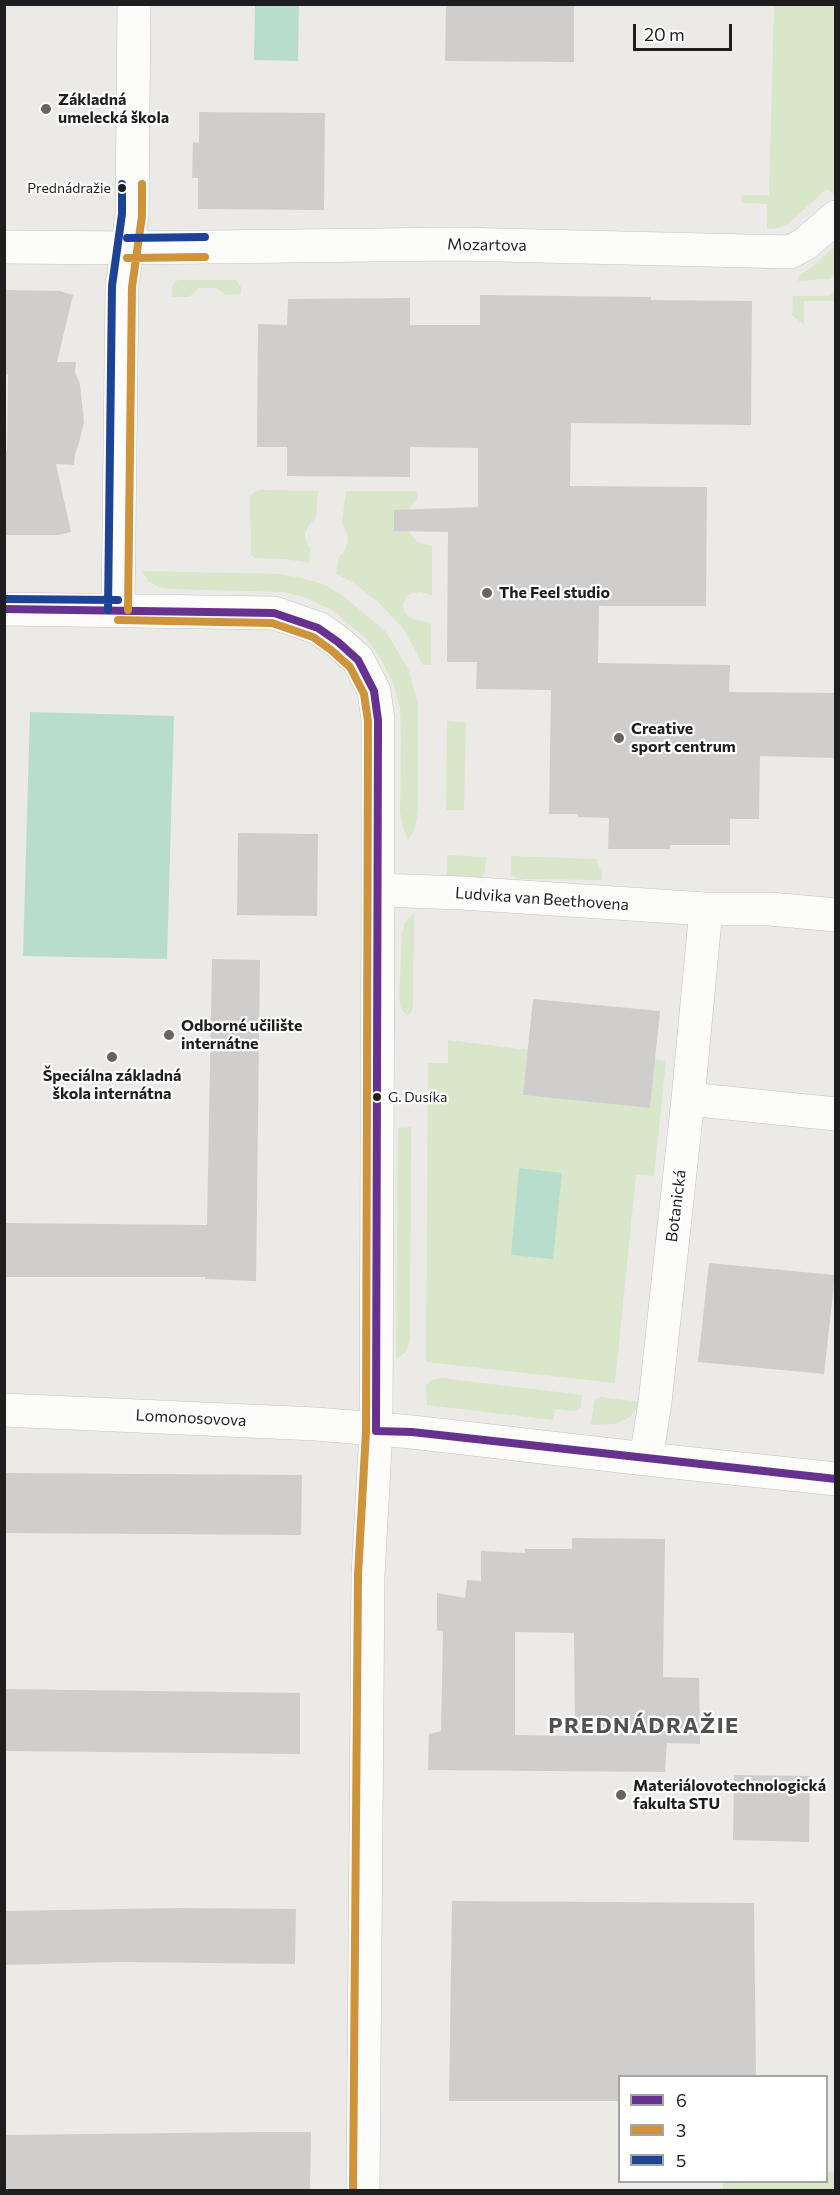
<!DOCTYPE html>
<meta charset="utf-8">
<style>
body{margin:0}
#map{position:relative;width:840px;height:2195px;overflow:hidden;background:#eceae7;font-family:Commissioner,sans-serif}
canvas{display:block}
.frame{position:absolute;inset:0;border:6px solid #1e1e1e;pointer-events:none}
.legend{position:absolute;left:618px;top:2075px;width:210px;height:108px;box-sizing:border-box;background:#fff;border:2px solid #a5a5a5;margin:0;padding:8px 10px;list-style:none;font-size:18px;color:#1e1e1e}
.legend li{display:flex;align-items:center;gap:12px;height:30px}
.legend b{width:30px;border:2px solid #a5a5a5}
.scale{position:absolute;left:633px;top:24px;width:99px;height:27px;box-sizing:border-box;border:3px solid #1e1e1e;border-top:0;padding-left:8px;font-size:18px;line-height:21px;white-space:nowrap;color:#1e1e1e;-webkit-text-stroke:4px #fff;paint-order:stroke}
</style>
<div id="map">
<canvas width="840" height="2195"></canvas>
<div class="frame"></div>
<ul class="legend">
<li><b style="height:8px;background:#66318f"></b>6</li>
<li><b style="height:8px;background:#cf933b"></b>3</li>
<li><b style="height:8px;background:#1f4394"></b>5</li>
</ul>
<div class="scale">20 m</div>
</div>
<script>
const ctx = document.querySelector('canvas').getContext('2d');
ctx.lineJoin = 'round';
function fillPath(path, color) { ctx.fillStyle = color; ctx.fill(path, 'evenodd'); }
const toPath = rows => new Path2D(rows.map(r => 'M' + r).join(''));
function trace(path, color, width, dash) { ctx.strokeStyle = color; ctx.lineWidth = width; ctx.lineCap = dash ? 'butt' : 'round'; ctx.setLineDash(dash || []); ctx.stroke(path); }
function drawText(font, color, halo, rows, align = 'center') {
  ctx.font = font + ' Commissioner,sans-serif'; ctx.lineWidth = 4.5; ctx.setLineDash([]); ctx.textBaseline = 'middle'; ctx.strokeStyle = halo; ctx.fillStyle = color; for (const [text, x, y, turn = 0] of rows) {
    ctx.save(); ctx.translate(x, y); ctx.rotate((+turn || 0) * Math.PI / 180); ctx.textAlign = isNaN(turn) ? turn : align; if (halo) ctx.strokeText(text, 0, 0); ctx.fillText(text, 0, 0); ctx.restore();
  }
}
fillPath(toPath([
 [774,5,835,5,836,195,827,189,789,223,779,228,767,229,767,204,741,203,742,195,769,195],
 [835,246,835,273,829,279,798,281,799,275,811,268],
 [178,280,236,280,241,287,241,294,226,295,216,288,199,288,189,297,172,297,172,288,174,283],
 [835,291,835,301,804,301,804,325,792,315,793,296,828,296],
 [261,490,318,491,316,518,309,525,305,533,306,541,310,548,309,563,285,559,255,558,251,555,250,497,254,492],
 [346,491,416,491,418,494,416,501,410,507,407,520,409,532,417,542,432,546,432,595,420,592,412,593,406,597,403,605,405,613,410,618,431,623,431,665,423,665,403,628,378,602,355,584,336,574,339,557,345,550,348,542,347,532,342,523],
 [142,571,279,574,302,578,326,585,346,598,386,632,408,668,418,703,418,812,414,831,408,840,403,828,400,812,401,739,400,708,393,683,381,659,367,639,330,609,304,597,282,592,168,589,158,587,148,581],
 [447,721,466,723,464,810,446,810],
 [447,855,486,857,485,872,481,878,447,877],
 [511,856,596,859,602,874,602,880,519,879,511,874],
 [414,913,413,1007,411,1013,407,1015,401,1009,399,998,402,935,404,924],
 [448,1040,528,1050,524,1095,650,1108,655,1059,666,1061,654,1176,636,1175,615,1383,426,1362,428,1063,448,1063],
 [411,1127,410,1340,407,1350,402,1355,396,1358,398,1128],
 [441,1378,582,1395,581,1407,578,1410,573,1411,555,1409,553,1420,427,1405,426,1386,431,1380],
 [600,1397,642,1402,630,1417,615,1424,591,1425,594,1402,596,1399],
 [827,2172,835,2173,835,2190,723,2190,723,2182,826,2182]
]), '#d9e6ca');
fillPath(toPath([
 [255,5,299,5,298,61,254,60],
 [30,712,174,716,167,959,23,956],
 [519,1168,562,1173,553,1259,511,1255]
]), '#b8ddcd');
fillPath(toPath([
 [446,4,574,4,574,62,445,61],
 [199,112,325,113,324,210,198,209,198,178,192,178,193,142,199,143],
 [4,290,60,291,73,295,57,362,76,362,75,372,80,384,84,422,79,443,75,454,74,465,56,464,71,532,58,535,4,535,4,451,7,451,8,374,4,374],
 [480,295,651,297,651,300,752,301,751,425,571,423,570,486,707,487,706,606,599,606,598,663,730,665,729,692,836,693,836,758,760,756,759,819,730,819,730,845,670,845,670,849,608,849,609,818,578,817,578,814,549,814,551,690,476,689,477,662,447,662,448,532,394,531,394,510,478,507,478,448,410,447,410,477,287,476,287,447,257,447,258,324,287,325,288,299,410,298,410,325,480,325],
 [238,833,318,834,317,916,237,915],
 [212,959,260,960,256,1281,205,1279,205,1277,4,1277,4,1223,207,1225],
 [533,999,660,1011,650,1108,523,1095],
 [709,1263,835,1275,824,1374,698,1362],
 [4,1473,302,1475,301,1535,4,1533],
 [572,1538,665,1539,663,1677,699,1678,700,1744,667,1743,665,1772,428,1770,429,1734,441,1731,443,1632,437,1630,437,1593,465,1598,467,1580,481,1581,481,1551,525,1553,525,1549,572,1549],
 [515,1632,574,1633,575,1736,515,1735],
 [4,1689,300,1693,300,1754,4,1751],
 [734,1775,810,1776,809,1842,733,1840],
 [452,1901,754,1903,756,2076,620,2076,620,2101,449,2101],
 [178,1908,296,1909,295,1964,120,1962,4,1965,4,1911],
 [260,2132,311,2132,310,2190,4,2190,4,2135]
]), '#d0cecd');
const minor = toPath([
 [4,247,127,248,457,244,790,252,805,244,836,217],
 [4,609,274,613,318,628,338,642,358,660,374,691,378,720,378,890,376,1431,368,1575,363,2190],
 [118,610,122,286,132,215,134,4],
 [378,890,462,893,706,909,770,909,836,915],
 [688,1099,706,909],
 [4,1410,316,1424,412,1432,646,1459,836,1479],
 [646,1459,655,1402,688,1099,836,1114]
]);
trace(minor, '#c2c1bf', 34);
trace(minor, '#fcfcfb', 33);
trace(toPath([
 [4,609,274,613,318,628,338,642,358,660,374,691,378,720,376,1431],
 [376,1431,412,1432,836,1479]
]), '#66318f', 8);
trace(toPath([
 [127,258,205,257],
 [128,610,132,287,142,216,142,184],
 [118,620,272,623,313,637,331,650,350,667,364,694,368,721,366,1431,358,1575,353,2190]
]), '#cf933b', 8);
trace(toPath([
 [127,238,205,237],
 [4,599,118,600],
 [108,610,112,286,122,214,122,184]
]), '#1f4394', 8);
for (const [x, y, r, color] of [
 [46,109,6,"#666564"],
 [122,188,5,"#1e1e1e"],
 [487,593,6,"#666564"],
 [619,738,6,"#666564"],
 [169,1035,6,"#666564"],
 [112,1057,6,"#666564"],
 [377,1097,5,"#1e1e1e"],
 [621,1795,6,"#666564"]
]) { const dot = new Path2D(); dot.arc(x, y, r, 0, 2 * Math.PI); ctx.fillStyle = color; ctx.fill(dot); trace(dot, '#fff', 2); }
drawText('14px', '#1e1e1e', '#fff', [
 ["Prednádražie",111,188],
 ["G. Dusíka",388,1097,"left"]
], 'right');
drawText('bold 16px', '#1e1e1e', '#fff', [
 ["Základná",58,100],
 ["umelecká škola",58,118],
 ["The Feel studio",499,593],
 ["Creative",631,729],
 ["sport centrum",631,747],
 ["Odborné učilište",181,1026],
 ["internátne",181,1044],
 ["Špeciálna základná",112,1076,"center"],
 ["škola internátna",112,1094,"center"],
 ["Materiálovotechnologická",633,1786],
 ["fakulta STU",633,1804]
], 'left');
drawText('16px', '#1e1e1e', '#fff', [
 ["Mozartova",487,245,1],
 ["Ludvika van Beethovena",542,899,4],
 ["Botanická",676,1206,-83],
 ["Lomonosovova",191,1418,3]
]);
ctx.letterSpacing = '1.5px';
drawText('bold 22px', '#515151', '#fff', [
 ["PREDNÁDRAŽIE",644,1726]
]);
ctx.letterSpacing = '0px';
</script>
